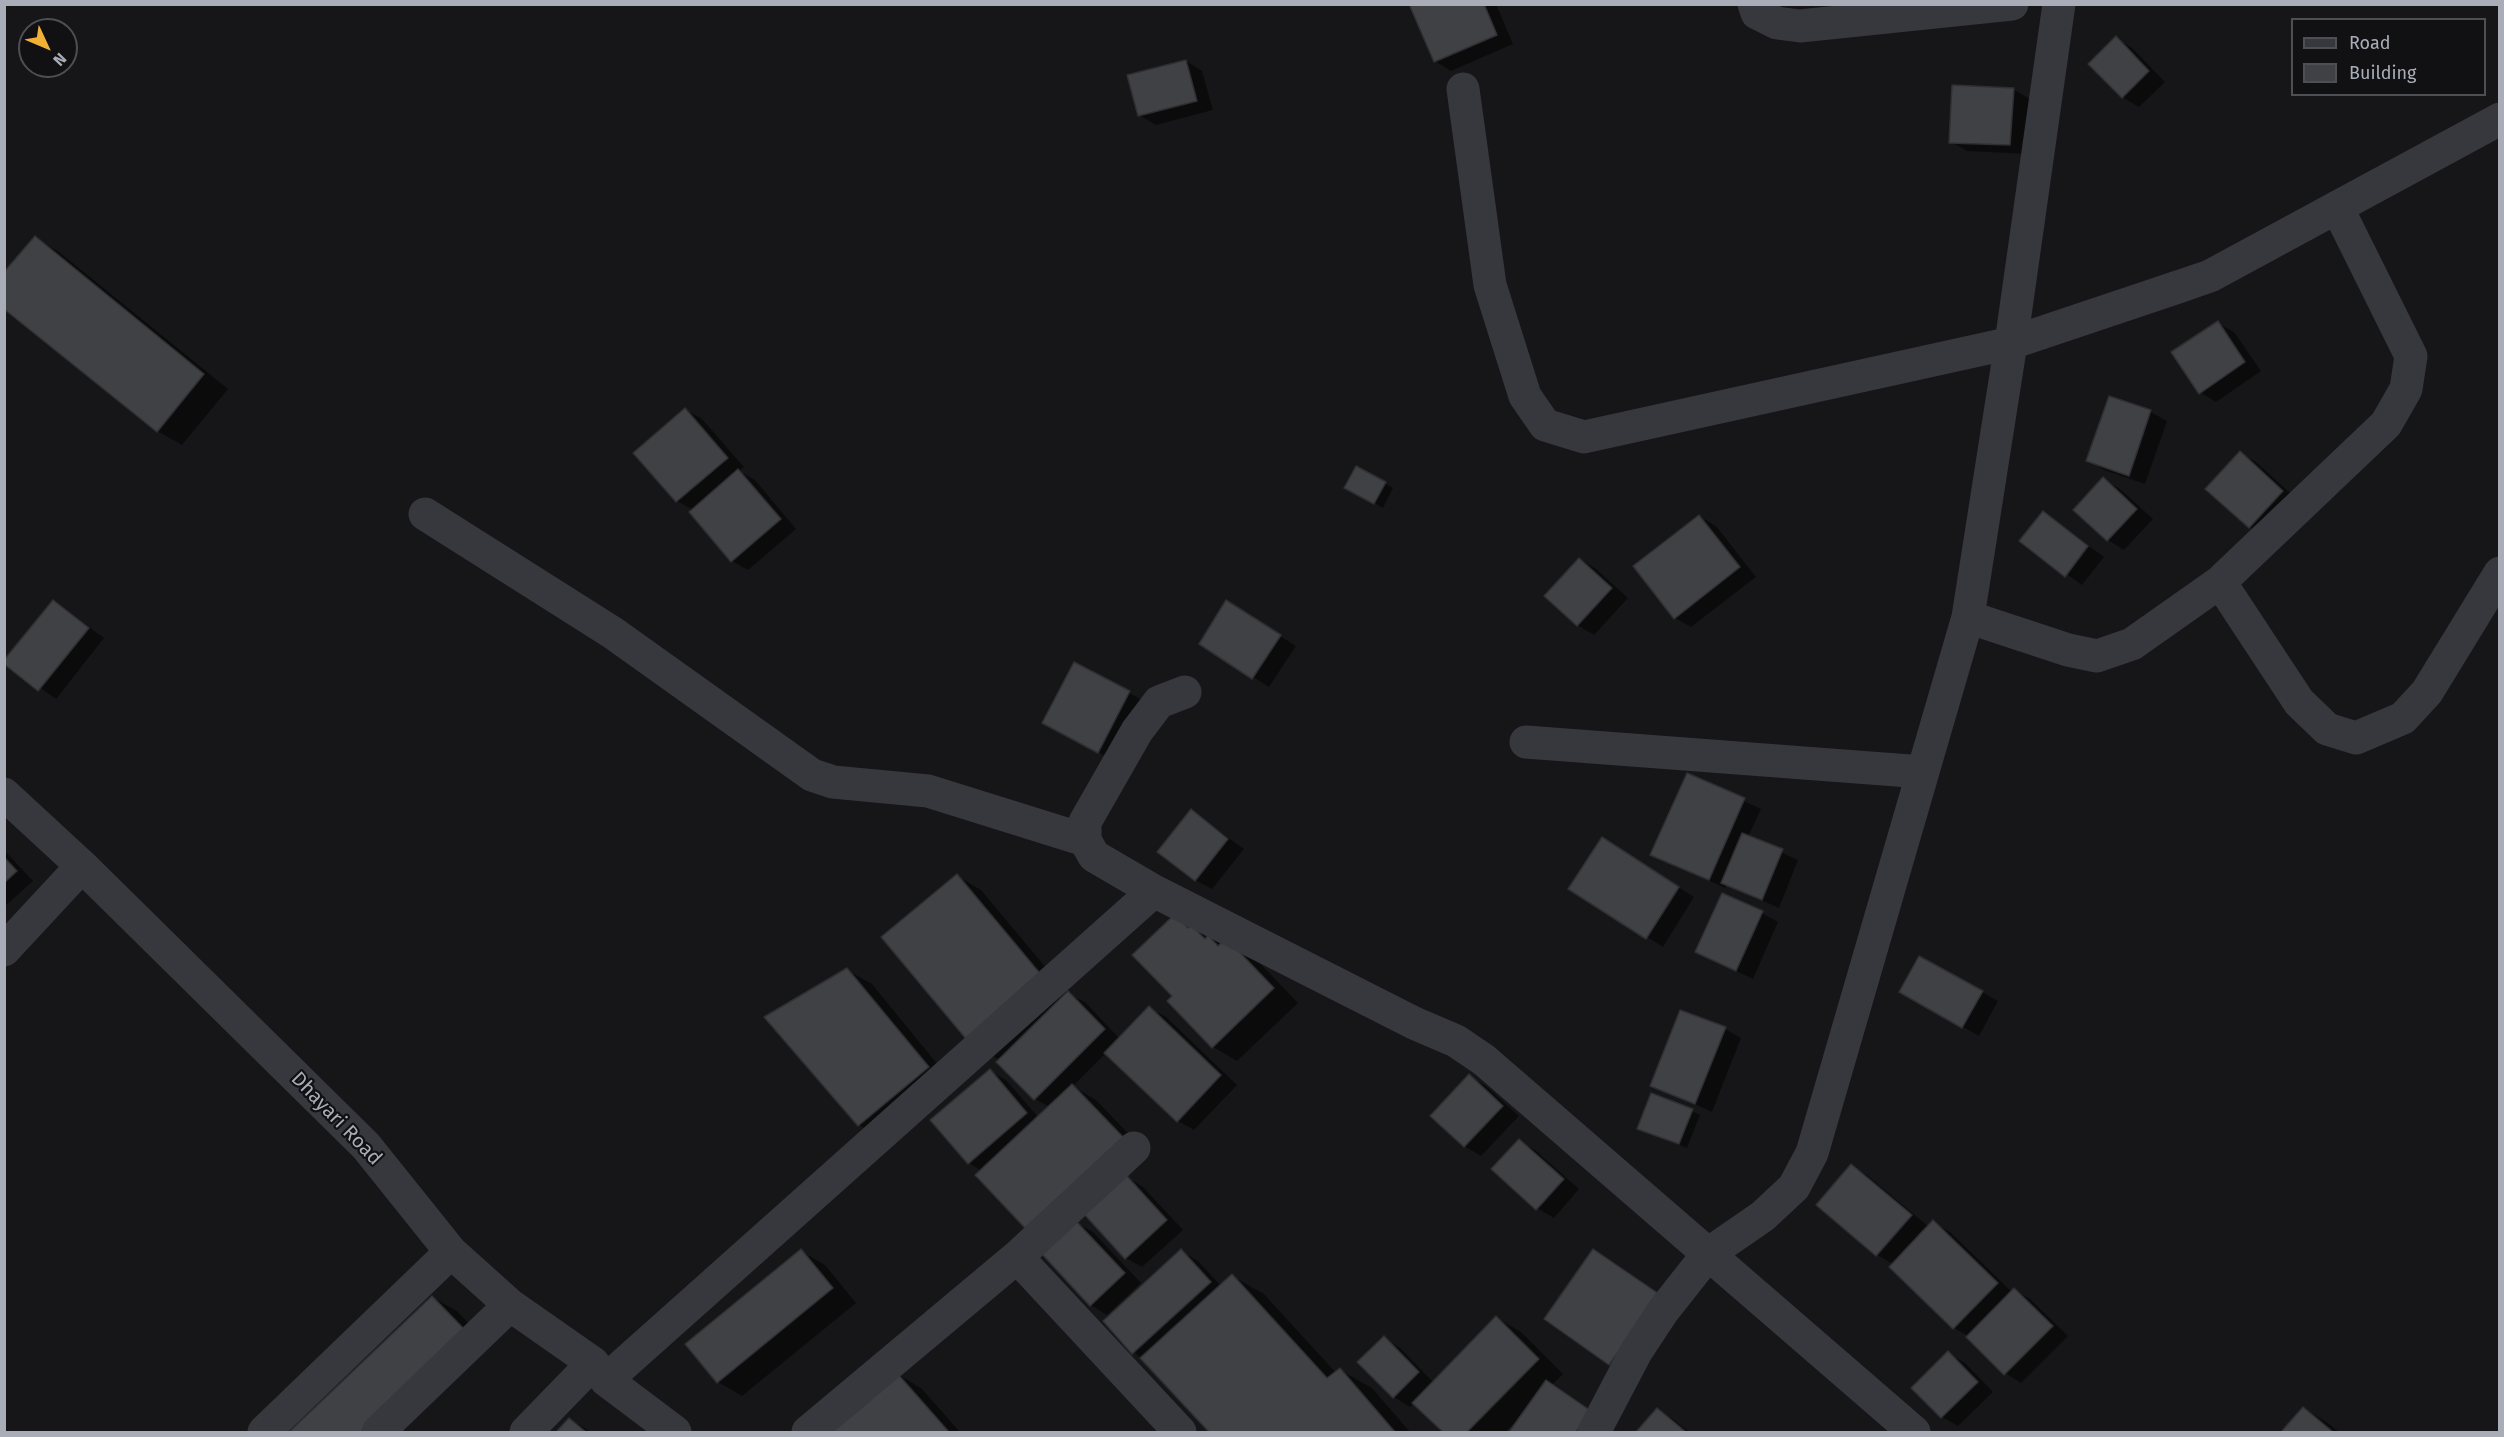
<!DOCTYPE html>
<style>
body{margin:0}
#map{position:relative;width:2504px;height:1437px;overflow:hidden;background:#161618;font-family:"Fira Sans",sans-serif}
canvas{display:block}
.frame{position:absolute;inset:0;border:6px solid #a8adb8;pointer-events:none}
.legend{position:absolute;left:2291px;top:18px;width:195px;height:78px;box-sizing:border-box;background:#111113;border:2px solid #4d4f55;margin:0;padding:8px 10px;list-style:none;font-size:18px;color:#a8adb8}
.legend li{display:flex;align-items:center;gap:12px;height:30px}
.legend b{width:30px;border:2px solid #4d4f55}
.north{position:absolute;left:18px;top:18px;width:60px;height:60px;box-sizing:border-box;background:#111113;border:2px solid #4d4f55;border-radius:50%;rotate:134deg;font-size:16px;font-weight:700;line-height:24px;text-align:center;color:#a8adb8}
.north::after{content:'';display:block;margin:auto;width:21px;height:27px;background:#f2b134;clip-path:polygon(50% 0,100% 100%,50% 72%,0 100%)}
</style>
<div id="map">
<canvas width="2504" height="1437"></canvas>
<div class="frame"></div>
<ul class="legend">
<li><b style="height:8px;background:#37383d"></b>Road</li>
<li><b style="height:16px;background:#404145"></b>Building</li>
</ul>
<div class="north">N</div>
</div>
<script>
const ctx = document.querySelector('canvas').getContext('2d');
ctx.lineJoin = 'round';
function fillPath(path, color) { ctx.fillStyle = color; ctx.fill(path, 'evenodd'); }
const toPath = rows => new Path2D(rows.map(r => 'M' + r).join(''));
function trace(path, color, width, dash) { ctx.strokeStyle = color; ctx.lineWidth = width; ctx.lineCap = dash ? 'butt' : 'round'; ctx.setLineDash(dash || []); ctx.stroke(path); }
function drawText(font, color, halo, rows, align = 'center') {
  ctx.font = font + ' "Fira Sans",sans-serif'; ctx.lineWidth = 4.5; ctx.setLineDash([]); ctx.textBaseline = 'middle'; ctx.strokeStyle = halo; ctx.fillStyle = color; for (const [text, x, y, turn = 0] of rows) {
    ctx.save(); ctx.translate(x, y); ctx.rotate((+turn || 0) * Math.PI / 180); ctx.textAlign = isNaN(turn) ? turn : align; if (halo) ctx.strokeText(text, 0, 0); ctx.fillText(text, 0, 0); ctx.restore();
  }
}
fillPath(toPath([
 [1410,4,1496,4,1513,44,1451,71,1435,61],
 [2116,38,2132,48,2165,82,2139,107,2122,97],
 [1186,61,1202,71,1213,110,1156,125,1139,115],
 [2013,89,2030,99,2027,154,1967,151,1951,142],
 [35,238,59,252,228,389,182,445,157,431],
 [2218,323,2234,332,2261,371,2216,402,2200,392],
 [2110,398,2151,412,2167,421,2145,484,2104,470,2088,460],
 [686,410,702,419,744,467,739,471,755,480,796,529,748,570,732,561,693,510,677,501],
 [2240,453,2256,462,2299,501,2266,537,2250,527,2207,489],
 [1357,468,1393,488,1383,508,1346,487],
 [2103,479,2120,489,2153,519,2124,550,2108,540,2075,510],
 [2043,513,2104,557,2082,585,2021,541],
 [1699,516,1716,526,1756,577,1691,627,1675,618],
 [1580,559,1596,569,1628,598,1594,635,1577,625],
 [53,601,104,638,56,699,4,662],
 [1243,612,1296,646,1269,687,1201,644],
 [1075,664,1146,702,1115,761,1060,732],
 [1688,775,1761,809,1748,837,1798,860,1779,908,1727,885,1725,888,1652,854],
 [1191,811,1244,849,1212,889,1195,880],
 [1619,849,1694,897,1663,947,1647,937],
 [4,850,33,881,4,907],
 [957,876,981,890,1068,994,1085,1002,1120,1039,1149,1008,1166,1017,1237,1085,1194,1130,1178,1121,1106,1053,1073,1086,1096,1100,1147,1153,982,1171,969,1163,990,1071,1006,1080,1039,1118,1050,1107,1035,1099,1003,1055,998,1059,973,1045],
 [1762,913,1778,922,1753,979,1696,952],
 [1175,916,1222,945,1251,954,1298,1003,1237,1061,1213,1047,1174,996],
 [847,970,872,984,952,1082,883,1139,859,1125],
 [1901,992,1982,992,1998,1001,1979,1036],
 [1725,1029,1741,1038,1712,1112,1652,1085],
 [1470,1076,1486,1086,1519,1116,1481,1156,1464,1146],
 [1692,1111,1700,1115,1687,1148,1647,1132],
 [1519,1141,1535,1150,1579,1189,1554,1218,1537,1208],
 [1852,1166,1868,1176,1929,1227,1933,1222,1950,1232,2012,1292,2014,1290,2030,1299,2068,1336,2021,1383,2005,1373,1968,1336,1954,1328,1891,1267,1893,1264,1877,1255,1818,1205],
 [1127,1177,1143,1187,1183,1230,1142,1267,1126,1258],
 [1077,1223,1093,1232,1141,1283,1107,1315,1091,1305,1044,1253],
 [801,1251,825,1265,856,1303,742,1396,718,1382,687,1344],
 [1181,1251,1198,1261,1221,1286,1232,1276,1264,1294,1336,1373,1340,1370,1372,1388,1410,1432,1211,1432,1105,1321],
 [432,1297,457,1311,490,1346,400,1432,292,1432],
 [1497,1318,1521,1332,1563,1374,1552,1385,1606,1421,1598,1432,1510,1432,1516,1422,1505,1432,1445,1432,1414,1403,1410,1407,1394,1397,1360,1362,1384,1338,1400,1348,1434,1383],
 [1948,1353,1965,1363,1993,1392,1958,1426,1942,1417],
 [898,1374,922,1389,960,1432,830,1432],
 [2303,1408,2328,1423,2339,1432,2283,1432],
 [1657,1410,1673,1419,1689,1432,1638,1432],
 [570,1419,586,1429,590,1432,558,1432]
]), '#0007');
const building = toPath([
 [1409,4,1484,4,1497,35,1434,62,1409,4],
 [2116,36,2149,71,2122,98,2088,64,2116,36],
 [1186,60,1197,101,1138,116,1127,75,1186,60],
 [1952,85,2014,88,2010,145,1949,143,1952,85],
 [35,236,204,374,157,432,4,309,4,272,35,236],
 [2218,321,2245,362,2199,394,2171,352,2218,321],
 [2109,396,2151,410,2129,476,2086,461,2109,396],
 [685,408,728,458,676,502,633,453,685,408],
 [2240,451,2283,491,2249,528,2205,489,2240,451],
 [1356,466,1386,482,1374,504,1344,488,1356,466],
 [738,469,781,519,731,562,689,512,738,469],
 [2103,477,2137,509,2107,541,2073,510,2103,477],
 [2043,511,2088,546,2065,577,2019,541,2043,511],
 [1699,515,1740,567,1674,619,1633,566,1699,515],
 [1579,558,1612,588,1577,626,1544,596,1579,558],
 [53,600,89,628,38,691,4,664,4,660,53,600],
 [1226,600,1281,635,1252,679,1199,644,1226,600],
 [1074,662,1130,691,1098,753,1042,723,1074,662],
 [1687,773,1745,798,1709,880,1650,855,1687,773],
 [1191,809,1228,839,1195,881,1157,852,1191,809],
 [1742,833,1783,849,1762,900,1721,883,1742,833],
 [1602,837,1679,887,1646,939,1568,889,1602,837],
 [4,857,17,871,4,883,4,857],
 [957,874,1048,983,972,1046,881,937,957,874],
 [1722,893,1763,911,1736,971,1695,952,1722,893],
 [1175,914,1188,928,1191,925,1205,939,1208,935,1218,946,1226,938,1274,988,1212,1048,1167,1001,1172,996,1132,955,1175,914],
 [1919,956,1983,991,1962,1028,1899,992,1919,956],
 [847,968,929,1067,858,1126,764,1017,847,968],
 [1068,991,1105,1029,1034,1100,996,1062,1068,991],
 [1149,1006,1221,1075,1177,1122,1104,1053,1149,1006],
 [1680,1010,1726,1027,1695,1104,1650,1086,1680,1010],
 [990,1069,1027,1113,968,1164,930,1120,990,1069],
 [1469,1074,1503,1106,1464,1147,1430,1116,1469,1074],
 [1072,1084,1124,1138,1025,1228,975,1175,1072,1084],
 [1651,1093,1693,1109,1679,1144,1637,1129,1651,1093],
 [1519,1139,1564,1179,1536,1210,1491,1169,1519,1139],
 [1851,1164,1912,1215,1876,1256,1816,1205,1851,1164],
 [1127,1176,1167,1220,1125,1259,1084,1214,1127,1176],
 [1933,1220,1998,1283,1953,1329,1889,1267,1933,1220],
 [1076,1221,1125,1273,1090,1306,1041,1253,1076,1221],
 [801,1249,833,1288,717,1383,685,1344,801,1249],
 [1181,1249,1211,1282,1132,1354,1103,1321,1181,1249],
 [1593,1249,1659,1294,1609,1365,1544,1319,1593,1249],
 [1232,1274,1327,1378,1340,1368,1395,1432,1209,1432,1140,1358,1232,1274],
 [2014,1288,2053,1326,2004,1375,1966,1337,2014,1288],
 [432,1296,467,1332,361,1432,289,1432,432,1296],
 [1496,1316,1539,1359,1467,1432,1443,1432,1412,1403,1496,1316],
 [1384,1336,1419,1372,1393,1398,1357,1362,1384,1336],
 [1948,1351,1978,1382,1941,1418,1911,1388,1948,1351],
 [897,1373,949,1432,828,1432,897,1373],
 [1546,1380,1591,1411,1576,1432,1509,1432,1546,1380],
 [2303,1407,2333,1432,2281,1432,2303,1407],
 [1657,1408,1686,1432,1636,1432,1657,1408],
 [569,1418,586,1432,556,1432,569,1418]
]);
fillPath(building, '#404145');
trace(building, '#303034', 1.5);
trace(toPath([
 [1754,4,1757,13,1777,23,1800,26,2012,4],
 [1463,89,1490,285,1525,396,1545,425,1584,437,2011,343,2175,288,2210,276,2500,119],
 [425,514,613,633,812,775,833,782,928,791,1085,840],
 [2220,582,2299,702,2327,729,2356,738,2403,718,2427,692,2500,573],
 [1968,617,2068,650,2097,656,2132,644,2220,582,2386,424,2406,389,2411,356,2337,207],
 [1526,742,1923,772],
 [4,794,82,866,366,1146,451,1252,510,1305,593,1363,606,1380,675,1432],
 [1154,891,1094,856,1085,840,1085,822,1137,731,1159,702,1185,692],
 [4,950,82,866],
 [1017,1257,1180,1432],
 [606,1380,1154,891,1414,1023,1456,1041,1484,1060,1914,1432],
 [264,1432,451,1252],
 [378,1432,510,1305],
 [526,1432,593,1363],
 [808,1432,1017,1257,1134,1148],
 [1594,1432,1636,1352,1663,1311,1708,1254,1763,1216,1794,1187,1812,1153,1968,617,2011,343,2059,4]
]), '#37383d', 33);
drawText('20px', '#a8adb8', '#111113', [
 ["Dhayari Road",336,1119,46]
]);
</script>
